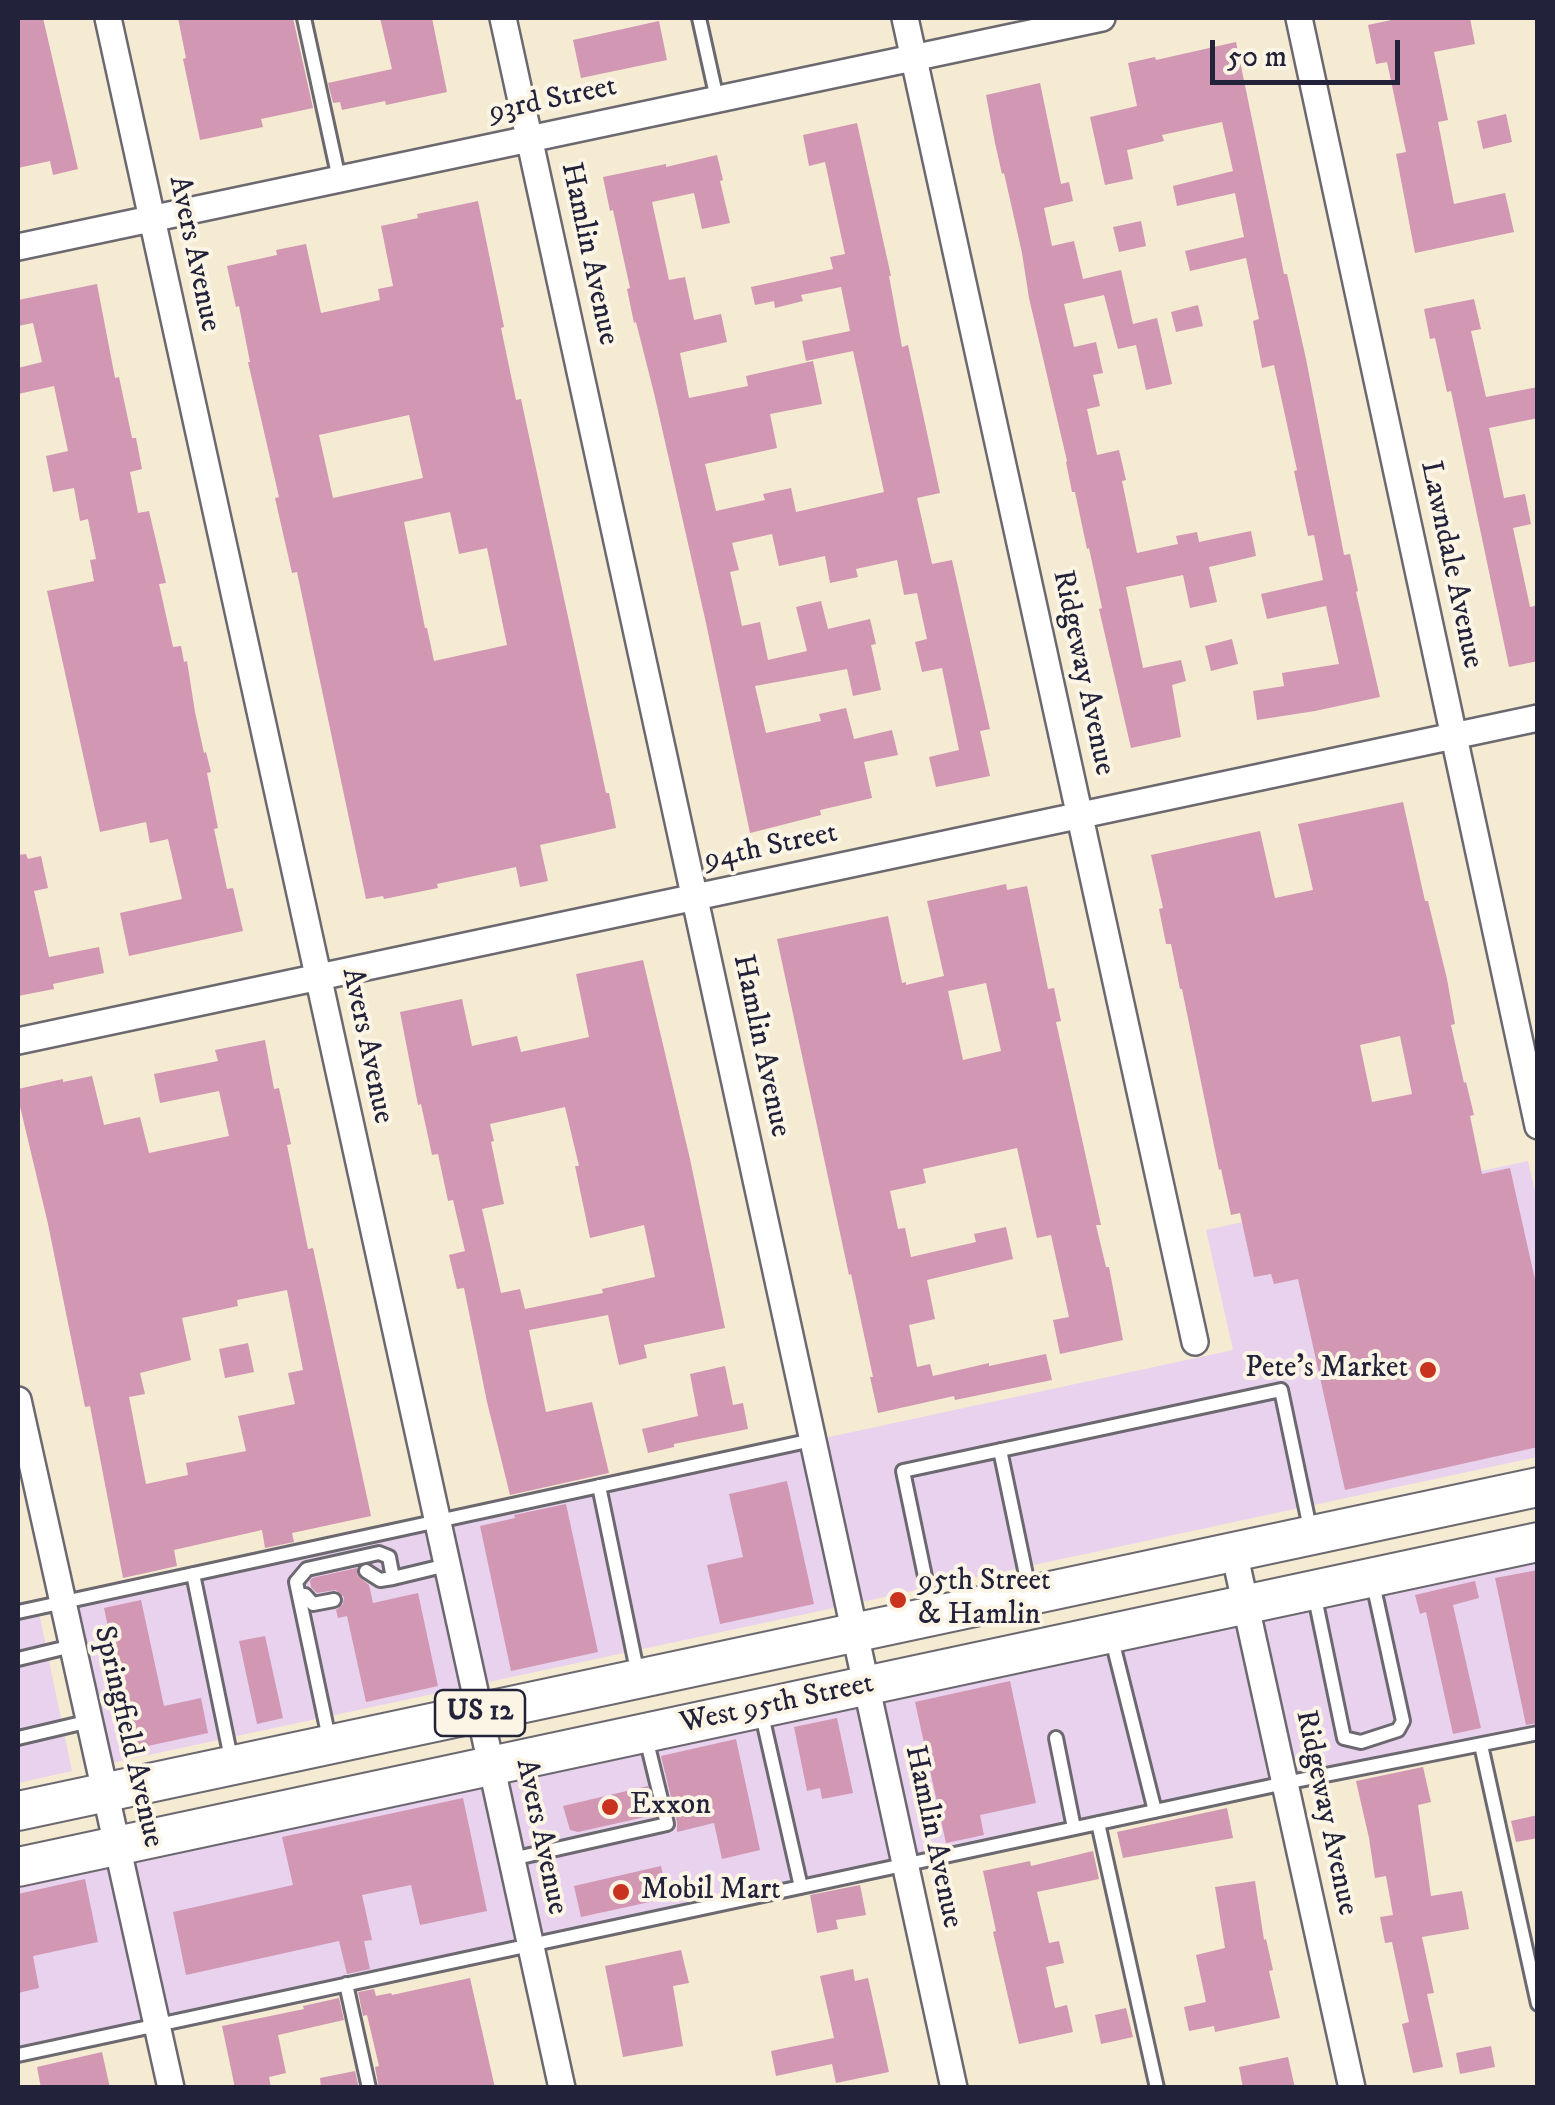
<!DOCTYPE html>
<style>
body{margin:0}
#map{position:relative;width:1555px;height:2105px;overflow:hidden;background:#f4ebd2;font-family:"IM FELL DW Pica",serif}
canvas{display:block}
.frame{position:absolute;inset:0;border:20px solid #22223b;pointer-events:none}
.scale{position:absolute;left:1210px;top:40px;width:190px;height:45px;box-sizing:border-box;border:5px solid #22223b;border-top:0;padding-left:12px;font-size:30px;line-height:35px;white-space:nowrap;color:#22223b;-webkit-text-stroke:8px #fcf5e5;paint-order:stroke}
</style>
<div id="map">
<canvas width="1555" height="2105"></canvas>
<div class="frame"></div>
<div class="scale">50 m</div>
</div>
<script>
const ctx = document.querySelector('canvas').getContext('2d');
ctx.lineJoin = 'round';
function fillPath(path, color) { ctx.fillStyle = color; ctx.fill(path, 'evenodd'); }
const toPath = rows => new Path2D(rows.map(r => 'M' + r).join(''));
function trace(path, color, width, dash) { ctx.strokeStyle = color; ctx.lineWidth = width; ctx.lineCap = dash ? 'butt' : 'round'; ctx.setLineDash(dash || []); ctx.stroke(path); }
function drawText(font, color, halo, rows, align = 'center') {
  ctx.font = font + ' "IM FELL DW Pica",serif'; ctx.lineWidth = 8; ctx.setLineDash([]); ctx.textBaseline = 'middle'; ctx.strokeStyle = halo; ctx.fillStyle = color; for (const [text, x, y, turn = 0] of rows) {
    ctx.save(); ctx.translate(x, y); ctx.rotate((+turn || 0) * Math.PI / 180); ctx.textAlign = isNaN(turn) ? turn : align; if (halo) ctx.strokeText(text, 0, 0); ctx.fillText(text, 0, 0); ctx.restore();
  }
}
fillPath(toPath([
 [1528,1161,1538,1204,1537,1457,111,1763,77,1599,1233,1350,1206,1230],
 [1537,1560,1537,1733,18,2055,18,1886],
 [38,1608,72,1771,18,1783,18,1612]
]), '#e8d2ee');
fillPath(toPath([
 [32,18,43,18,78,169,53,175,50,161,18,168,18,20],
 [178,18,293,18,313,108,261,119,263,127,200,140,183,59,186,58],
 [380,18,432,18,447,92,386,105,385,101,342,110,340,102,333,103,328,83,392,69],
 [1401,18,1470,18,1475,44,1434,52,1448,120,1438,122,1454,204,1505,193,1514,232,1415,253,1396,154,1406,152,1387,62,1376,64,1368,25],
 [659,21,667,60,581,78,573,40],
 [1236,42,1284,274,1287,274,1306,359,1344,555,1350,554,1358,591,1356,592,1380,697,1315,711,1257,720,1253,691,1284,686,1282,673,1339,664,1326,606,1267,619,1261,594,1323,580,1314,535,1308,536,1294,471,1297,470,1274,365,1262,368,1253,321,1259,319,1246,258,1190,271,1185,251,1244,237,1235,193,1177,206,1173,186,1233,171,1222,122,1162,135,1164,141,1127,150,1133,179,1105,185,1090,117,1137,106,1128,63,1155,57,1156,60],
 [1040,83,1061,184,1069,182,1073,201,1044,208,1052,246,1074,241,1083,279,1121,270,1133,324,1157,318,1172,384,1146,390,1136,345,1118,349,1104,295,1064,304,1074,347,1096,342,1103,373,1093,375,1100,406,1087,409,1097,455,1119,450,1126,480,1122,481,1137,553,1178,544,1176,536,1197,532,1199,542,1251,531,1256,556,1209,567,1217,602,1190,608,1183,575,1126,587,1143,668,1181,660,1186,681,1172,685,1181,737,1131,748,1099,609,1102,608,1089,548,1087,549,1075,492,1072,492,1066,462,1067,461,1029,298,1022,253,1004,173,1002,174,995,143,986,95],
 [1506,114,1512,142,1483,149,1477,121],
 [857,123,891,276,889,276,902,347,908,345,940,493,917,498,932,564,952,560,990,729,980,731,990,776,936,787,929,757,959,750,942,668,922,672,915,642,927,639,917,593,904,595,897,560,856,569,858,577,830,583,825,556,779,566,772,534,732,543,739,570,730,572,742,626,760,622,768,660,807,651,796,607,821,601,828,629,870,619,876,644,871,645,881,690,853,696,847,669,755,686,766,733,821,721,819,714,846,708,854,739,892,730,898,755,864,762,872,798,820,810,821,815,750,833,706,623,654,393,636,322,634,323,627,289,630,288,613,210,610,211,603,177,666,164,666,167,717,155,723,180,720,181,730,223,702,229,694,193,652,202,669,280,685,277,694,320,721,314,727,342,680,353,689,398,748,386,746,376,813,361,822,404,770,414,777,448,705,464,716,511,765,500,763,494,791,488,796,512,884,492,853,351,806,361,802,341,850,331,841,287,801,295,803,301,775,308,774,301,755,305,751,287,833,269,830,257,845,254,825,162,809,166,803,135],
 [478,201,504,327,501,328,516,400,521,399,606,793,609,793,616,828,540,845,548,881,520,887,516,867,437,884,438,888,384,899,383,896,366,899,297,572,292,573,275,498,279,497,248,362,250,362,239,306,236,307,227,266,277,255,276,250,306,244,321,313,380,300,378,289,393,286,381,226,418,218,417,214],
 [409,415,423,478,333,498,319,435],
 [450,512,459,554,487,548,507,645,434,661,427,628,425,628,404,522],
 [1141,221,1146,246,1119,252,1113,227],
 [97,284,115,378,119,377,132,438,136,438,142,469,130,472,138,513,149,511,166,583,159,584,173,647,181,646,184,662,187,661,195,712,204,753,206,752,211,772,207,773,218,828,214,829,227,889,233,888,243,931,129,956,120,913,182,899,168,839,150,843,146,822,100,832,47,591,94,581,90,560,96,559,88,519,80,521,74,488,53,492,46,456,68,451,54,386,18,394,18,368,42,362,33,323,18,326,18,300],
 [1474,299,1481,329,1471,331,1486,397,1538,387,1538,418,1489,428,1504,498,1525,494,1531,524,1513,528,1530,607,1538,605,1538,661,1509,667,1451,391,1447,392,1435,338,1430,339,1424,309],
 [1198,305,1203,326,1176,332,1171,312],
 [1232,639,1238,664,1211,671,1205,646],
 [1403,802,1425,901,1428,901,1447,979,1455,1024,1451,1025,1464,1083,1466,1082,1474,1115,1470,1116,1482,1174,1510,1168,1538,1293,1538,1447,1345,1490,1298,1279,1274,1284,1271,1274,1254,1277,1240,1213,1231,1215,1221,1169,1219,1170,1182,989,1180,989,1171,944,1166,944,1159,909,1163,908,1151,855,1260,831,1275,898,1313,890,1298,824],
 [1400,1036,1412,1094,1372,1102,1360,1045],
 [26,854,28,859,41,856,48,888,34,891,49,957,99,947,104,973,53,984,54,989,18,996,18,855],
 [1006,884,1007,890,1027,886,1048,989,1054,988,1061,1021,1056,1022,1101,1225,1096,1225,1106,1267,1109,1267,1123,1340,1060,1354,1053,1320,1069,1317,1051,1235,1037,1238,1017,1148,923,1169,926,1183,890,1191,898,1229,905,1228,911,1257,976,1242,974,1234,1006,1227,1013,1259,927,1280,935,1319,909,1325,917,1367,930,1364,933,1376,989,1363,989,1366,1046,1354,1052,1380,955,1400,954,1396,878,1413,870,1377,873,1377,851,1274,849,1275,777,939,888,916,902,983,906,982,906,985,944,976,927,901],
 [986,983,1001,1051,963,1060,948,991],
 [643,960,690,1159,725,1328,644,1345,647,1358,619,1365,608,1315,529,1330,546,1412,592,1402,609,1473,510,1495,487,1402,464,1288,457,1289,449,1255,465,1251,453,1200,448,1201,438,1154,432,1155,421,1104,418,1105,400,1012,462,999,472,1046,517,1036,521,1052,589,1037,576,974],
 [565,1107,579,1166,575,1166,590,1238,644,1225,655,1277,602,1289,603,1293,525,1309,520,1289,501,1293,482,1209,504,1204,491,1142,494,1141,490,1124],
 [265,1040,274,1089,279,1088,291,1144,287,1145,308,1249,313,1248,371,1516,292,1533,294,1542,265,1548,262,1530,174,1550,177,1566,123,1578,90,1406,85,1407,48,1224,18,1098,18,1089,63,1079,63,1082,92,1076,104,1125,140,1117,149,1153,229,1136,219,1091,160,1103,154,1074,218,1061,215,1050],
 [287,1290,303,1370,288,1373,295,1404,238,1416,246,1451,186,1463,188,1475,146,1484,129,1397,145,1394,140,1373,191,1360,182,1318,238,1306,237,1300],
 [248,1343,254,1372,225,1378,219,1349],
 [725,1366,733,1405,743,1403,748,1429,674,1444,674,1447,648,1453,642,1429,698,1416,690,1374],
 [787,1481,814,1604,720,1624,707,1565,743,1557,729,1494],
 [566,1504,598,1652,511,1671,480,1526,515,1518,514,1515],
 [357,1568,358,1576,369,1585,373,1603,418,1593,438,1686,366,1702,347,1616,338,1618,336,1610,343,1604,344,1597,336,1590,317,1593,311,1587,310,1581,312,1578],
 [1538,1570,1538,1723,1526,1725,1495,1578],
 [1475,1581,1479,1598,1453,1605,1481,1728,1453,1734,1426,1612,1420,1614,1415,1595],
 [141,1600,164,1706,201,1698,208,1733,134,1749,104,1608],
 [265,1636,283,1718,257,1724,239,1641],
 [1010,1681,1036,1803,980,1815,984,1835,946,1843,915,1702],
 [837,1718,853,1793,822,1799,820,1788,807,1791,794,1727],
 [736,1739,760,1850,722,1859,714,1823,677,1832,677,1822,661,1756],
 [1423,1767,1431,1802,1418,1805,1431,1896,1462,1891,1469,1929,1422,1937,1434,1993,1427,1994,1443,2067,1413,2073,1402,2024,1409,2022,1392,1942,1385,1943,1380,1917,1393,1915,1386,1876,1375,1878,1369,1838,1356,1781],
 [648,1786,654,1815,578,1832,570,1830,563,1806],
 [463,1798,487,1911,420,1925,411,1885,362,1895,372,1940,364,1941,370,1969,347,1974,339,1941,186,1975,173,1912,293,1885,282,1837],
 [1227,1808,1233,1838,1123,1858,1117,1832],
 [1538,1815,1538,1838,1516,1842,1511,1821],
 [1093,1851,1099,1879,1037,1892,1049,1943,1059,1941,1064,1963,1046,1967,1055,2008,1067,2005,1073,2032,1019,2044,993,1932,996,1931,983,1871,1030,1861,1031,1866],
 [661,1866,668,1898,581,1917,574,1886],
 [85,1879,98,1942,33,1956,39,1988,18,1993,18,1894],
 [1255,1881,1264,1940,1266,1939,1273,1970,1269,1971,1280,2018,1215,2032,1214,2026,1189,2031,1184,2007,1206,2002,1196,1955,1225,1948,1215,1887],
 [860,1885,866,1915,836,1920,838,1929,817,1933,810,1895],
 [681,1950,689,1983,673,1986,683,2046,623,2057,605,1966],
 [853,1969,855,1981,868,1978,889,2072,836,2083,832,2064,776,2076,771,2051,834,2038,820,1976],
 [470,1978,495,2088,379,2088,375,2067,379,2066,367,2015,363,2016,358,1992,374,1989,376,1996,391,1993,392,1995],
 [339,1998,344,2020,278,2035,286,2073,269,2077,271,2088,235,2088,222,2026,304,2009,303,2006],
 [1126,2008,1133,2037,1101,2044,1095,2015],
 [1491,2046,1495,2067,1460,2074,1456,2053],
 [102,2052,110,2088,41,2088,37,2067],
 [1288,2057,1295,2088,1243,2088,1239,2067],
 [355,2071,359,2088,321,2088,320,2078]
]), '#d197b3');
const lane = toPath([
 [304,18,339,179],
 [699,18,717,99],
 [1000,1450,1029,1589],
 [599,1486,638,1675],
 [366,1571,380,1580,393,1578],
 [193,1574,232,1763],
 [1314,1593,1344,1738,1361,1742,1398,1730,1403,1721,1372,1579],
 [305,1595,313,1604,334,1600],
 [932,1610,903,1471,1281,1390,1311,1533],
 [18,1612,812,1440],
 [1111,1636,1155,1811],
 [18,1659,72,1646],
 [761,1711,801,1887],
 [18,1738,90,1721],
 [1056,1738,1074,1828],
 [330,1743,296,1582,307,1569,379,1553,389,1557,393,1578,447,1565],
 [1481,1745,1538,2004],
 [1098,1823,1157,2088],
 [512,1859,667,1824,646,1738],
 [346,1984,369,2088],
 [18,2055,1285,1783,1538,1733]
]);
const street = toPath([
 [108,18,562,2088],
 [503,18,954,2088],
 [905,18,1195,1342],
 [1299,18,1538,1126],
 [18,247,1102,18],
 [18,1041,1538,718],
 [18,1400,171,2088],
 [1234,1552,1352,2088]
]);
const primary = toPath([
 [18,1811,1538,1487],
 [18,1867,1538,1542]
]);
trace(lane, '#6c6870', 18);
trace(street, '#6c6870', 30);
trace(primary, '#6c6870', 42);
trace(lane, '#fff', 12);
trace(street, '#fff', 25);
trace(primary, '#fff', 38);
for (const [x, y, r, color] of [
 [1428,1370,10,"#c8321e"],
 [898,1600,10,"#c8321e"],
 [610,1807,10,"#c8321e"],
 [621,1892,10,"#c8321e"]
]) { const dot = new Path2D(); dot.arc(x, y, r, 0, 2 * Math.PI); ctx.fillStyle = color; ctx.fill(dot); trace(dot, '#fcf5e5', 4); }
for (const [x, y, w] of [
 [480,1713,90]
]) { const box = new Path2D(); box.roundRect(x - w / 2, y - 23, w, 46, 8); ctx.fillStyle = '#fcf5e5'; ctx.fill(box); trace(box, '#22223b', 2.5); }
drawText('bold 28px', '#22223b', null, [
 ["US 12",480,1713]
]);
drawText('30px', '#22223b', '#fcf5e5', [
 ["93rd Street",553,101,-12],
 ["Avers Avenue",193,254,78],
 ["Hamlin Avenue",588,254,78],
 ["Lawndale Avenue",1450,565,78],
 ["Ridgeway Avenue",1082,673,78],
 ["94th Street",771,848,-12],
 ["Avers Avenue",366,1046,78],
 ["Hamlin Avenue",760,1046,78],
 ["West 95th Street",777,1705,-12],
 ["Springfield Avenue",127,1737,77],
 ["Ridgeway Avenue",1325,1813,78],
 ["Avers Avenue",540,1837,78],
 ["Hamlin Avenue",932,1837,78]
]);
drawText('30px', '#22223b', '#fcf5e5', [
 ["Pete's Market",1408,1370,"right"],
 ["95th Street",918,1583],
 ["& Hamlin",918,1617],
 ["Exxon",630,1807],
 ["Mobil Mart",641,1892]
], 'left');
</script>
